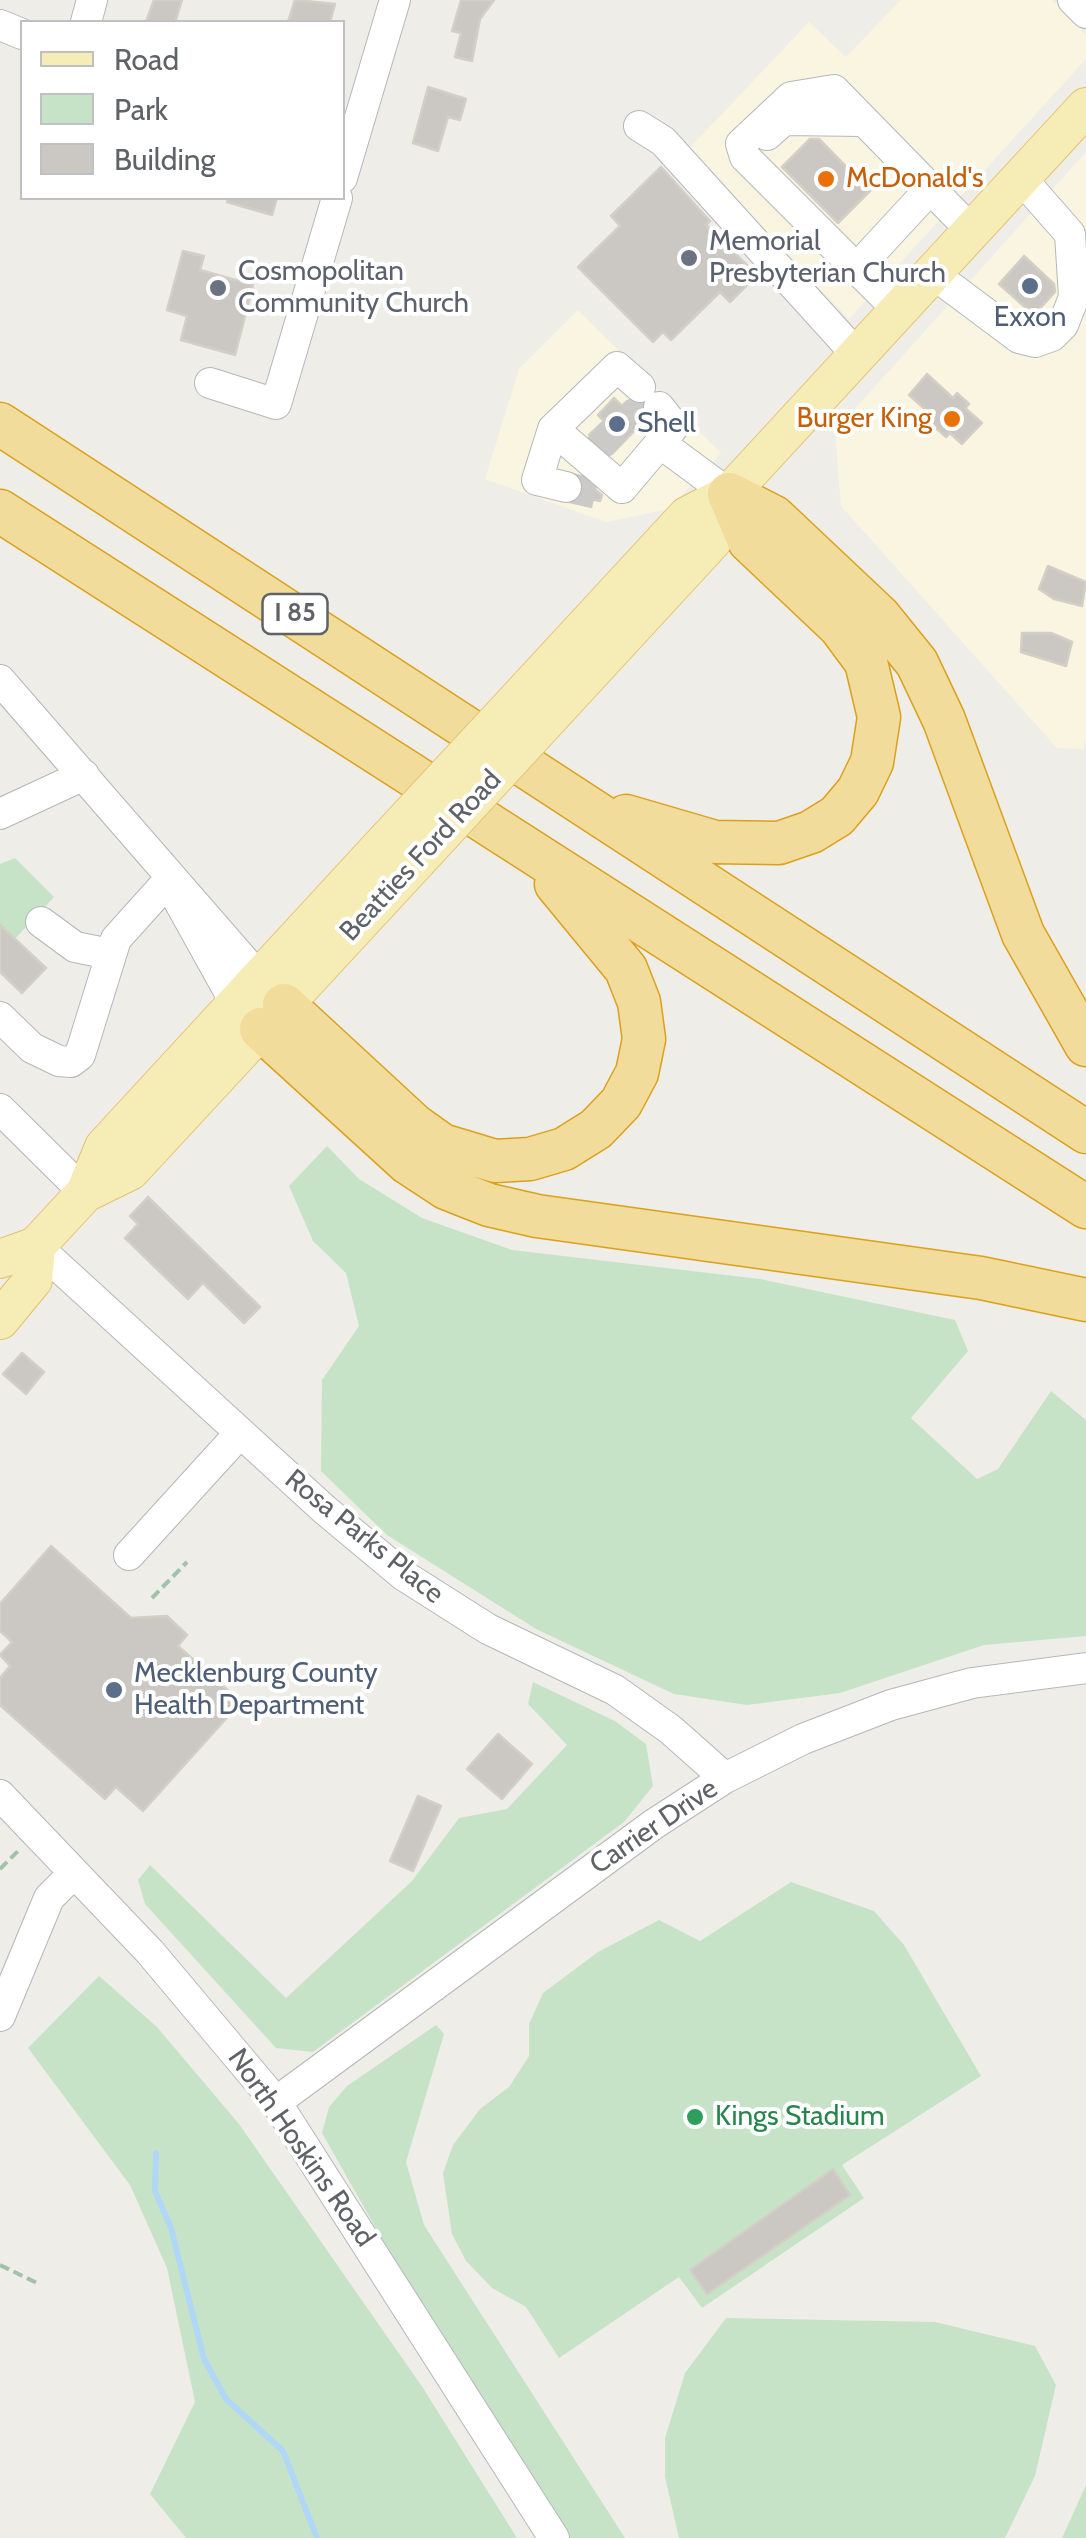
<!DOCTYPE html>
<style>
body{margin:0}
#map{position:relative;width:1086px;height:2538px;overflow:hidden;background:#efede7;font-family:Cabin,sans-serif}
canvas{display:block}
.legend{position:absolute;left:20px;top:20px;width:325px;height:180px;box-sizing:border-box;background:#fff;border:2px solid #bfc0c2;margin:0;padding:12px 18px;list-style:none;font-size:30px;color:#5f6266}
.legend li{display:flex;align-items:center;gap:20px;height:50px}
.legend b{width:50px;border:2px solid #bfc0c2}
</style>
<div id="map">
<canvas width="1086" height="2538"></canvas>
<ul class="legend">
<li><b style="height:12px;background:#f6ecb5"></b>Road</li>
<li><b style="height:28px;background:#c7e3c7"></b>Park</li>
<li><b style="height:28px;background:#cbc8c4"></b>Building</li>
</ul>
</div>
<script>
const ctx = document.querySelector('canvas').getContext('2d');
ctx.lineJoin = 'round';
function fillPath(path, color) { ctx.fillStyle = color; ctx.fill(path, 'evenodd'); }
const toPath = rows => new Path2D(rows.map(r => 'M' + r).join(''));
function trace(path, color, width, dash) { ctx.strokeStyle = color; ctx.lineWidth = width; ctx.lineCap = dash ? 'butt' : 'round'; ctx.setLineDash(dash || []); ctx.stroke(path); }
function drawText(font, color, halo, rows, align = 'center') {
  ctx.font = font + ' Cabin,sans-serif'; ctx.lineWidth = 8; ctx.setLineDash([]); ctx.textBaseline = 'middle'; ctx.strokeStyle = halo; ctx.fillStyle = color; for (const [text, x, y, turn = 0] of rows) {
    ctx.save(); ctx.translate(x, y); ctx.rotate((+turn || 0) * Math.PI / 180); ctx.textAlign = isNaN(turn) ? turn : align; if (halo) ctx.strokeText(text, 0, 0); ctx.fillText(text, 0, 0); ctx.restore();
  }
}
fillPath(toPath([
 [901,0,1052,0,1086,35,1086,59,849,319,686,152,809,22,846,57],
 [1086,152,1086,739,1083,749,1057,748,841,506,835,431],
 [578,310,721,453,669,509,606,522,485,479,519,369]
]), '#faf5e1');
fillPath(toPath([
 [15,858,54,897,15,939,0,925,0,864],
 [327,1146,359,1179,422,1218,512,1250,760,1279,955,1320,968,1351,911,1418,977,1479,998,1469,1051,1391,1086,1420,1086,1636,984,1645,840,1693,747,1705,674,1694,536,1629,387,1535,321,1471,322,1380,359,1326,346,1273,313,1241,289,1186],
 [533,1682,615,1721,646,1744,653,1786,624,1822,313,2052,276,2048,145,1904,138,1880,150,1865,286,1998,412,1881,459,1818,507,1809,567,1745,528,1704],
 [791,1882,874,1911,904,1945,981,2076,842,2165,864,2198,702,2308,679,2277,559,2358,526,2307,492,2288,466,2261,452,2234,443,2173,453,2145,480,2109,509,2087,529,2056,529,2024,543,1993,598,1952,659,1920,700,1941],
 [99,1976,157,2027,239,2124,423,2388,517,2538,186,2538,150,2494,195,2402,167,2268,130,2185,28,2048],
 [436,2025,444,2034,406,2162,424,2225,625,2538,564,2538,438,2338,322,2133,329,2107,347,2086],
 [726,2318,935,2322,1035,2346,1056,2385,1035,2476,1005,2538,679,2538,665,2477,665,2438,685,2373],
 [1086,2485,1086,2538,1062,2538]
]), '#c7e3c7');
trace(toPath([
 [156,2153,155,2191,171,2228,204,2359,226,2399,283,2451,317,2538]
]), '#b1d7f6', 6);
const building = toPath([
 [154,0,182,0,175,22,146,22,154,0],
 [295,0,335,4,330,22,288,22,295,0],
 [461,0,494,0,480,19,472,61,455,57,461,33,452,31,461,0],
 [428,87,466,99,460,120,448,117,438,151,413,143,428,87],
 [810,139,819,139,870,191,838,223,782,167,810,139],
 [661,167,710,221,706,225,757,275,730,302,720,292,671,340,663,332,653,342,578,267,620,226,611,216,661,167],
 [228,198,277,198,272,215,227,202,228,198],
 [183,251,204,256,200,270,253,285,235,355,181,340,187,316,167,310,183,251],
 [1024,256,1054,284,1055,292,1034,315,999,284,1024,256],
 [927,374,953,398,957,393,969,404,965,408,982,423,962,444,950,433,946,437,923,416,927,411,909,395,927,374],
 [614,398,622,406,627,401,641,405,645,420,612,454,589,435,604,421,598,415,614,398],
 [584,481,602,495,600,501,581,497,584,481],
 [1048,566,1086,582,1082,606,1054,599,1039,589,1048,566],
 [1022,633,1051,633,1072,642,1066,666,1021,652,1022,633],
 [0,925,46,968,22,993,0,972,0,925],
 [148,1197,260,1307,244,1323,203,1283,188,1299,125,1238,138,1224,130,1216,148,1197],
 [22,1353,44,1372,26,1394,3,1374,22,1353],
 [51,1546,131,1618,167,1616,187,1635,178,1646,241,1702,143,1811,116,1787,105,1799,0,1705,0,1678,10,1666,0,1655,12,1642,0,1631,0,1604,51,1546],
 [498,1734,532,1764,502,1799,467,1769,498,1734],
 [418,1796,441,1806,413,1871,390,1861,418,1796],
 [833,2169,850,2195,707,2294,690,2270,833,2169]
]);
fillPath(building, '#cbc8c4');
trace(building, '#d3cfc6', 2.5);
trace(toPath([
 [629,399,648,418],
 [596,429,617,449],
 [566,487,602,495]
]), '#cbcac7', 30, [30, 15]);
const minor = toPath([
 [1073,0,1086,13],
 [86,22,92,0],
 [0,25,22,34],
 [639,126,663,141,857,355],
 [767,135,784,120,863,121],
 [342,178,395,0],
 [857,268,930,189],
 [932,273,1019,338,1035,342,1052,336,1063,325,1074,297,1070,234,1020,177],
 [898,310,745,157,741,144,791,97,834,90,971,230],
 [210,383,276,404,337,198],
 [640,387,617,367,553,429,622,488,660,443,729,494],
 [659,407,674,426,660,443],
 [553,429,537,480,566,487],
 [0,680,273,994],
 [0,814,84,775],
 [176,896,236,1004,250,1018],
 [41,922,75,947,110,954],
 [0,1017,32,1048,59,1061,71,1062,80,1055,116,939,170,879],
 [0,1109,85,1193],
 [36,1246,325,1510,403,1575,488,1629,615,1690,671,1730,725,1778],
 [129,1555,240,1433],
 [0,1795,150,1952,276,2102,554,2538],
 [0,2016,49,1898,74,1873],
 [276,2102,654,1824,725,1778,803,1739,891,1705,972,1683,1086,1668]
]);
const major = toPath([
 [529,687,687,516,729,494,1086,107],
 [559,707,713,540,729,494],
 [85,1193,130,1171,417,861],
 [0,1259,36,1246,85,1193,104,1147,386,841],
 [0,1320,33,1280,36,1246]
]);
const highway = toPath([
 [0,424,1086,1132],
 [729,494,774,517,879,616,917,663,944,720,1023,934,1086,1045],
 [0,511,1086,1207],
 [626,816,715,842,779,843,811,832,837,816,858,791,872,762,879,717,866,662,840,627,749,541,729,494],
 [284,1005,414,1125,442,1145,495,1161,530,1159,564,1149,596,1129,621,1103,637,1073,644,1039,639,1002,626,969,556,884],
 [261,1029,408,1163,446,1188,489,1205,537,1216,981,1278,1086,1300]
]);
trace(minor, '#b4b7ba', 32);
trace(major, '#e2c26e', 40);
trace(highway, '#dca01b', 45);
trace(toPath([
 [152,1598,187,1562],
 [0,1869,20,1849],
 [0,2265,37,2283]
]), '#a0c2a9', 4, [10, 5]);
trace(minor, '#fff', 30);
trace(major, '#f6ecb5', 38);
trace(highway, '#f1dc9c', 42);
const majorBridge = toPath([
 [386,841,529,687],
 [417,861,559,707]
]);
trace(majorBridge, '#e2c26e', 40, []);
trace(majorBridge, '#f6ecb5', 38);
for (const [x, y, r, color] of [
 [826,179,10,"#e8710a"],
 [689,258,10,"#6b7280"],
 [1030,286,10,"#5c6f8a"],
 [218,288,10,"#6b7280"],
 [952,419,10,"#e8710a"],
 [617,424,10,"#5c6f8a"],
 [114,1690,10,"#5c6f8a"],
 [695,2117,10,"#2e9e5b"]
]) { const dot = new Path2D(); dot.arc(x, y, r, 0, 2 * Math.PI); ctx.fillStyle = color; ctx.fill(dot); trace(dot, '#fff', 4); }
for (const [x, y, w] of [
 [295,614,65]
]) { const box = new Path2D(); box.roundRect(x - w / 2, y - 20, w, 40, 8); ctx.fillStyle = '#fff'; ctx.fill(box); trace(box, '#5f6266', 2.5); }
drawText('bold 25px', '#5f6266', null, [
 ["I 85",295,614]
]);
drawText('28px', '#c56008', '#fff', [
 ["McDonald's",846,179],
 ["Burger King",932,419,"right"]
], 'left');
drawText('28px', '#5b616d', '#fff', [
 ["Memorial",709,242],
 ["Presbyterian Church",709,274],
 ["Cosmopolitan",238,272],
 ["Community Church",238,304]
], 'left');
drawText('28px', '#4e5e75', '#fff', [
 ["Exxon",1030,318,"center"],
 ["Shell",637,424],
 ["Mecklenburg County",134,1674],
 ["Health Department",134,1706]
], 'left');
drawText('28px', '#5f6266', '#fff', [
 ["Beatties Ford Road",421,856,-47],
 ["Rosa Parks Place",364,1537,39],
 ["Carrier Drive",654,1827,-34],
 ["North Hoskins Road",301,2148,55]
]);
drawText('28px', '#27864d', '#fff', [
 ["Kings Stadium",715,2117]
], 'left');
</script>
